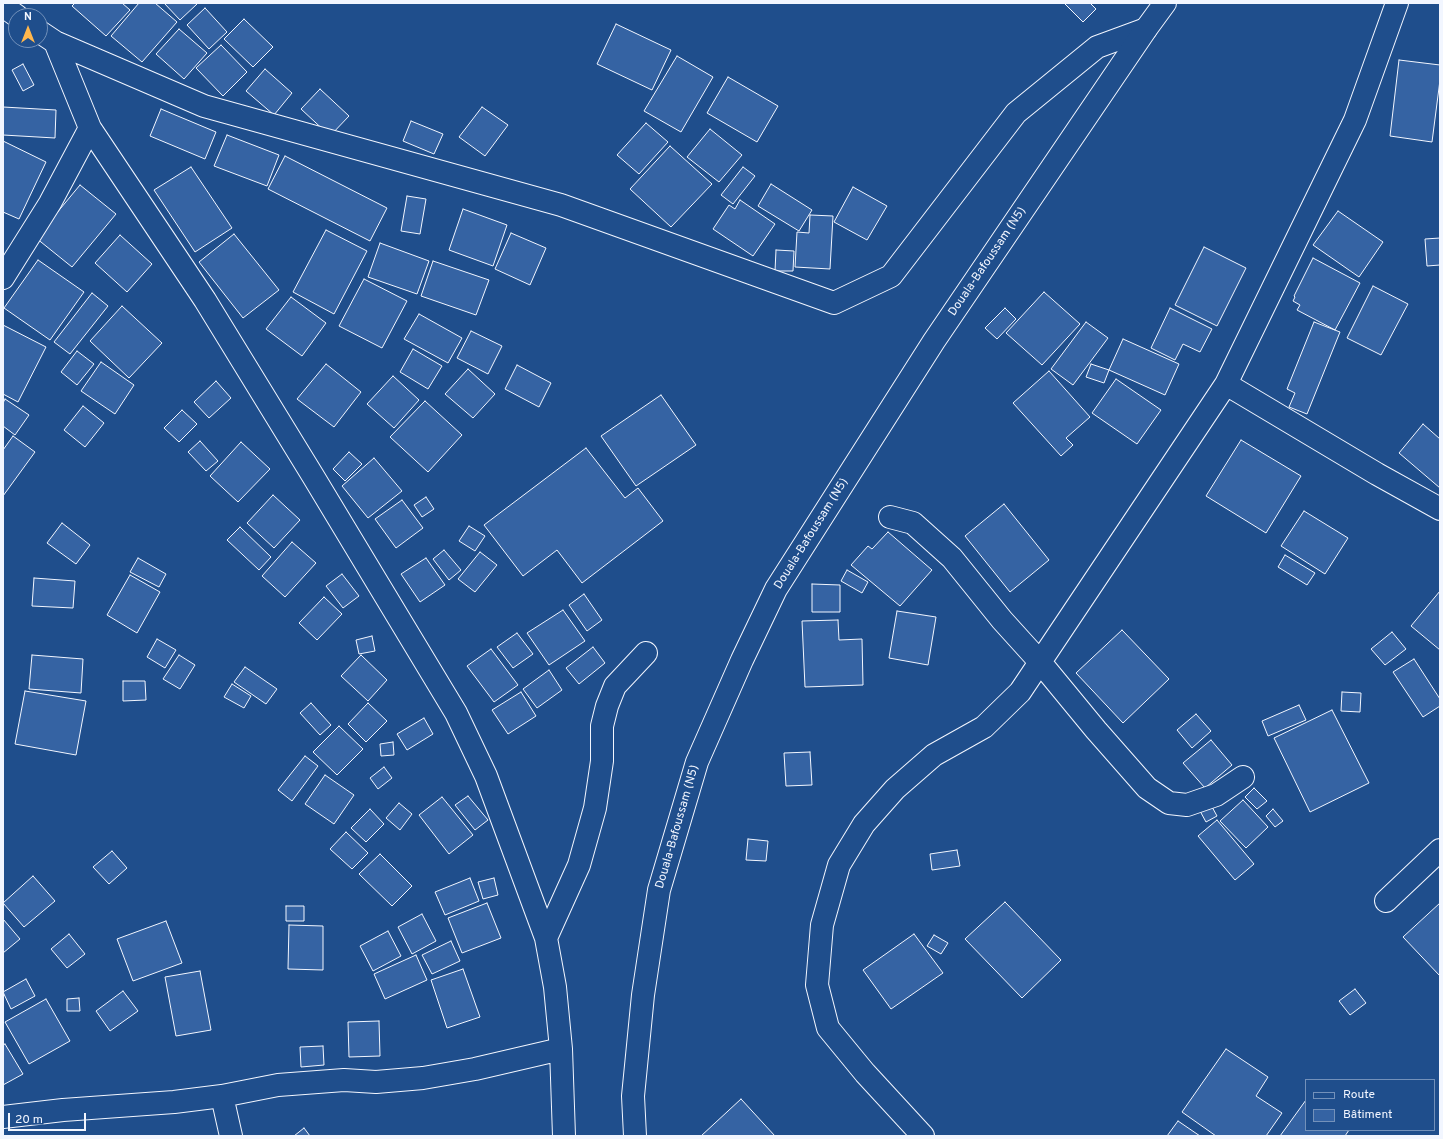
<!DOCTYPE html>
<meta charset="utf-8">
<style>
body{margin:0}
#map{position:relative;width:1443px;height:1139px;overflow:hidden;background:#1f4e8c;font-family:Overpass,sans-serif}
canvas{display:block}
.frame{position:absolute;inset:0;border:4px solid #f2f6ff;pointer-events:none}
.legend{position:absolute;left:1305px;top:1079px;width:130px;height:52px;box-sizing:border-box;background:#1f4e8c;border:1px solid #7391ba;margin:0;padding:5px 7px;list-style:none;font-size:12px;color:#f2f6ff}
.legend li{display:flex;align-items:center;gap:8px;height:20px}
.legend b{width:20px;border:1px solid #7391ba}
.north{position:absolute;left:8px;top:8px;width:40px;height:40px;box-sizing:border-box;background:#1f4e8c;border:1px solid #7391ba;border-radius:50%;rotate:0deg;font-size:11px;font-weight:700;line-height:16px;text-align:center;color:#f2f6ff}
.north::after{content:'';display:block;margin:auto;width:14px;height:18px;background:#ffb74d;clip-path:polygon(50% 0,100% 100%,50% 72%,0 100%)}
.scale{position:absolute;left:8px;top:1113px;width:78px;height:18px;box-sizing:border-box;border:2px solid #f2f6ff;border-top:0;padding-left:5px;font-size:12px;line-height:14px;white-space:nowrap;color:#f2f6ff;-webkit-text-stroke:3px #1f4e8c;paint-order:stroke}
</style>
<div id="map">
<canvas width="1443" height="1139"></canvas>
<div class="frame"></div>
<ul class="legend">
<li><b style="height:5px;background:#1f4e8c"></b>Route</li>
<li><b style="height:11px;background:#3563a3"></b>Bâtiment</li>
</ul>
<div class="north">N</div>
<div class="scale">20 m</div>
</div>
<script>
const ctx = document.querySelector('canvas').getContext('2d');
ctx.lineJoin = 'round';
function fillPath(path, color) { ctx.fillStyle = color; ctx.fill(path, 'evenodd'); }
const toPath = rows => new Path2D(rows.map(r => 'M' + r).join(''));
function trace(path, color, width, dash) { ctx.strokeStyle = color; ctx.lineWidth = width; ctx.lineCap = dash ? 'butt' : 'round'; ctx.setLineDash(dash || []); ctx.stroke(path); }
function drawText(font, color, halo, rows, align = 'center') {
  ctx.font = font + ' Overpass,sans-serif'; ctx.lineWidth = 3; ctx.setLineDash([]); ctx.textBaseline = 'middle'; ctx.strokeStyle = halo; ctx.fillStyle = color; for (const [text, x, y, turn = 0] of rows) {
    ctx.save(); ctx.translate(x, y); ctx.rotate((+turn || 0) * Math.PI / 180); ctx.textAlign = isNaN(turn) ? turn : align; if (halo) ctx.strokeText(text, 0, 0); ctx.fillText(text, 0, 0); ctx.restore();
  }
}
const building = toPath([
 [75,3,122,3,130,10,106,36,72,6,75,3],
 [139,3,155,3,177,22,142,62,111,36,139,3],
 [164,3,196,3,197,4,180,20,164,3],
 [1064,3,1090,3,1096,9,1083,22,1064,3],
 [205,8,227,32,209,49,187,25,205,8],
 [244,19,273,47,253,67,224,39,244,19],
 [616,24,671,50,652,90,597,64,616,24],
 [179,29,207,53,184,79,156,54,179,29],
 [221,45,247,72,223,96,196,68,221,45],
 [677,56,713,77,681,132,644,111,677,56],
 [1399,60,1440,65,1440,80,1432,142,1390,136,1399,60],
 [23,64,34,85,23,91,12,70,23,64],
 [265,69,292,93,274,115,246,91,265,69],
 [728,77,778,106,757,142,707,113,728,77],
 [320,89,349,116,330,136,301,109,320,89],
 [3,107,56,110,55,138,3,135,3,107],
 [482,107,508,125,485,156,459,137,482,107],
 [161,109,216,132,205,159,150,136,161,109],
 [411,121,443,134,434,154,403,141,411,121],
 [646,123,668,142,639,174,617,155,646,123],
 [710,129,742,155,719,182,687,157,710,129],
 [227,135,279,155,267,186,214,166,227,135],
 [3,141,46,162,19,219,3,212,3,141],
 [670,146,712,184,671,227,630,189,670,146],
 [285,156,387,208,370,241,268,189,285,156],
 [191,167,232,228,195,252,154,190,191,167],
 [743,167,755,176,733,204,721,195,743,167],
 [771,184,812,210,799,231,758,206,771,184],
 [80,185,116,214,72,267,36,238,80,185],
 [853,187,887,206,867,240,834,222,853,187],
 [407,196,426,199,420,234,401,231,407,196],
 [740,200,775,224,753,256,713,229,729,205,735,209,740,200],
 [463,209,507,225,493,266,449,250,463,209],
 [1338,211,1383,242,1359,277,1313,245,1338,211],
 [810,215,833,216,830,269,795,267,797,232,809,233,810,215],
 [326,230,367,251,334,314,293,292,326,230],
 [511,233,546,248,530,285,495,269,511,233],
 [234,234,279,290,243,318,199,262,234,234],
 [120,235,152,264,127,292,95,263,120,235],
 [1440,238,1440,268,1440,265,1427,266,1425,239,1440,238],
 [380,243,429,261,417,294,368,277,380,243],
 [1204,247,1246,268,1217,326,1175,305,1204,247],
 [776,250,794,251,793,271,775,271,776,250],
 [1313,258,1360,283,1335,330,1297,310,1300,305,1293,301,1295,297,1294,296,1313,258],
 [38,260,84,292,50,340,4,308,38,260],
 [433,261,489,280,476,315,421,296,433,261],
 [364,279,407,301,382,348,339,326,364,279],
 [1373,286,1408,304,1381,355,1347,338,1373,286],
 [1044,292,1080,324,1042,365,1006,333,1044,292],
 [92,293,108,306,70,354,54,342,92,293],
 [291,297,326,323,302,356,266,329,291,297],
 [122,306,162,343,129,378,90,341,122,306],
 [1005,308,1016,319,997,339,985,328,1005,308],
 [1170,308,1212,329,1200,352,1183,344,1175,360,1151,348,1170,308],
 [419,314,462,338,448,363,404,339,419,314],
 [1086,322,1108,338,1073,385,1051,369,1086,322],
 [1314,322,1340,332,1307,414,1289,407,1295,393,1287,389,1314,322],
 [3,325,46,347,18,402,3,394,3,325],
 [471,331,502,346,488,374,457,358,471,331],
 [1123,339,1179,364,1165,395,1109,370,1123,339],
 [413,349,442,366,428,389,400,372,413,349],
 [77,351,94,364,77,385,61,372,77,351],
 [101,362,134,385,115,414,81,391,101,362],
 [326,364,361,392,334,427,297,399,326,364],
 [1091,364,1109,370,1104,383,1086,377,1091,364],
 [517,365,551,383,539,407,505,389,517,365],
 [468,369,495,394,473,418,445,394,468,369],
 [1049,371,1090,417,1066,438,1073,445,1061,456,1013,403,1049,371],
 [393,376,419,400,394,428,367,404,393,376],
 [1116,379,1161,410,1137,444,1092,413,1116,379],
 [216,381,231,398,209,418,194,402,216,381],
 [661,395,696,445,636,486,601,436,661,395],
 [5,399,29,415,15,435,3,426,3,403,5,399],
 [425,401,462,435,428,472,390,437,425,401],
 [83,406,104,423,85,447,64,430,83,406],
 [182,410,197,424,179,442,164,428,182,410],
 [1423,424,1440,439,1440,488,1399,453,1423,424],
 [13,436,35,452,3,496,3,450,13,436],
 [1241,440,1301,476,1266,533,1206,496,1241,440],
 [200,441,218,461,206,471,188,452,200,441],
 [241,442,270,469,238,502,210,476,241,442],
 [586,448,625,498,638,488,663,521,582,583,557,550,523,576,484,525,586,448],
 [349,452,362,464,345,481,333,469,349,452],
 [374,458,402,491,368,518,342,486,374,458],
 [273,495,300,520,274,548,247,523,273,495],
 [426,497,434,509,422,517,414,505,426,497],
 [402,500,423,528,396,548,375,519,402,500],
 [1004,504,1049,560,1010,592,965,536,1004,504],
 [1304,511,1348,538,1325,574,1281,546,1304,511],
 [62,523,90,545,76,564,47,543,62,523],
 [469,526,485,536,475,551,459,541,469,526],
 [240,527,271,557,259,570,227,540,240,527],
 [888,532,932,570,900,606,851,565,868,546,872,549,888,532],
 [292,542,316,563,285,597,262,576,292,542],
 [444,550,461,570,449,580,433,559,444,550],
 [480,552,497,565,475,592,458,579,480,552],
 [1285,555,1315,573,1307,585,1278,567,1285,555],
 [138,558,166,574,159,587,130,572,138,558],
 [426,558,445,585,420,602,401,574,426,558],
 [847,570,868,582,862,593,841,581,847,570],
 [342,574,359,596,343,608,326,586,342,574],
 [130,575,160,592,137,633,107,615,130,575],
 [34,578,75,581,73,608,32,606,34,578],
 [812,584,840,585,840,612,812,612,812,584],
 [1440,591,1440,650,1411,626,1440,591],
 [584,594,602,620,587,631,569,605,584,594],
 [324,597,342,614,317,640,299,623,324,597],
 [563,610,585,641,549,665,527,633,563,610],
 [897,611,936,617,928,665,889,658,897,611],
 [838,620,839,640,862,639,863,685,805,687,802,621,838,620],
 [1122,630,1169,679,1123,723,1076,673,1122,630],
 [1392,632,1406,649,1385,665,1371,649,1392,632],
 [517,633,533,654,513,668,497,647,517,633],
 [372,636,375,651,359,654,356,640,372,636],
 [157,639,176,650,165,668,147,657,157,639],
 [593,647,605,663,579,684,566,668,593,647],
 [491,649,518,685,494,702,467,666,491,649],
 [32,655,83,659,81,693,29,689,32,655],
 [179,655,195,665,180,689,163,679,179,655],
 [361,655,387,680,368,701,341,676,361,655],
 [1414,659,1440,699,1440,706,1423,717,1393,672,1414,659],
 [245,667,277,689,266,704,234,682,245,667],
 [549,670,562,690,537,708,523,689,549,670],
 [123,681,145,681,146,700,123,701,123,681],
 [232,684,251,696,244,708,224,697,232,684],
 [25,691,86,701,76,755,15,744,25,691],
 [521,692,536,716,508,734,492,710,521,692],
 [1342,692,1361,693,1360,712,1341,711,1342,692],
 [311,703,331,725,320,735,300,713,311,703],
 [368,703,387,721,366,742,348,724,368,703],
 [1299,705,1306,720,1268,736,1262,721,1299,705],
 [1332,710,1369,783,1310,812,1274,738,1332,710],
 [1196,714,1211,731,1192,748,1177,730,1196,714],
 [424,718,433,734,407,750,397,734,424,718],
 [339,726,363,749,337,775,313,752,339,726],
 [1211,740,1232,765,1205,788,1183,763,1211,740],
 [393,742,394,755,381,756,380,744,393,742],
 [810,752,812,785,786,786,784,753,810,752],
 [305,756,318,766,292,801,278,790,305,756],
 [384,767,392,778,378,789,370,778,384,767],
 [325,775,354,795,334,824,305,804,325,775],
 [1254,788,1267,801,1257,809,1245,797,1254,788],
 [468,796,488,820,475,830,455,805,468,796],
 [442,797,473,835,449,854,419,815,442,797],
 [1243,800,1268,827,1246,848,1220,821,1243,800],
 [399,803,412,814,400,830,386,818,399,803],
 [1211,805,1217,816,1206,822,1200,811,1211,805],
 [370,809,384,824,366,842,351,828,370,809],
 [1273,809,1283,821,1275,827,1266,816,1273,809],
 [1217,820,1254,864,1235,880,1198,836,1217,820],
 [346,832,368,853,352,869,330,849,346,832],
 [748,839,768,841,766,861,746,860,748,839],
 [957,850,960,866,932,870,930,854,957,850],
 [112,851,127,868,109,884,93,867,112,851],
 [380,854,412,886,392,906,359,874,380,854],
 [33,876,55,901,24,927,3,903,33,876],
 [470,878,479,901,445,915,435,892,470,878],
 [494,878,498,895,483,899,478,882,494,878],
 [1005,902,1061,960,1022,998,965,939,1005,902],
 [487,903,501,938,462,953,448,918,487,903],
 [1440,903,1440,976,1403,937,1440,903],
 [286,906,304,906,304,921,286,921,286,906],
 [422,914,436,941,412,954,398,927,422,914],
 [3,919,20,939,3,953,3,919],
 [166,921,182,963,133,981,117,939,166,921],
 [289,925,323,926,323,970,288,969,289,925],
 [388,931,401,956,373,971,360,946,388,931],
 [69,934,85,954,67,968,51,949,69,934],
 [914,934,943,973,891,1009,863,970,914,934],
 [934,935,948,943,941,954,927,946,934,935],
 [451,941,460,961,432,974,422,955,451,941],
 [416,955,427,980,385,999,374,974,416,955],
 [463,969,480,1017,447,1028,431,980,463,969],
 [200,971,211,1030,176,1036,165,977,200,971],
 [26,979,35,996,11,1009,3,992,26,979],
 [1355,989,1366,1003,1350,1015,1339,1001,1355,989],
 [123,991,138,1011,110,1031,96,1011,123,991],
 [79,998,80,1011,67,1011,67,999,79,998],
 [46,999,70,1041,29,1064,5,1022,46,999],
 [379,1021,380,1056,349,1057,348,1022,379,1021],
 [5,1044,23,1074,3,1085,3,1045,5,1044],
 [323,1046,324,1065,301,1067,300,1047,323,1046],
 [1226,1049,1268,1077,1256,1096,1282,1113,1266,1136,1216,1136,1182,1112,1226,1049],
 [741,1099,775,1136,701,1136,741,1099],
 [1306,1100,1306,1130,1349,1130,1345,1136,1280,1136,1306,1100],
 [1178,1121,1200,1136,1167,1136,1178,1121],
 [304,1128,310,1136,294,1136,304,1128]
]);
fillPath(building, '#3563a3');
trace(building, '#f2f6ff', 1);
const minor = toPath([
 [3,6,17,16],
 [40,32,55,42,204,106,561,205,834,303,891,276,1016,113,1097,47,1146,29],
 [55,42,90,128,205,300,313,476,456,713,486,776,546,938,555,987,561,1049,564,1136],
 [3,278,50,203,90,128],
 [1226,384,1377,474,1440,509],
 [890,517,913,523,952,558,1002,620,1040,662,1096,730,1147,788,1169,803,1187,805,1216,795,1243,777],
 [1386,901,1440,850],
 [546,938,579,865,595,808,602,761,602,726,607,706,615,686,646,653],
 [222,1096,231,1136],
 [3,1117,63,1110,174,1102,222,1096,278,1085,344,1080,376,1082,423,1078,475,1069,561,1049],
 [923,1136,865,1073,828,1028,817,985,822,925,839,865,864,824,895,789,934,755,984,727,1020,692,1226,384,1355,120,1397,3]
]);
const trunk = toPath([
 [635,1136,633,1096,643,995,659,890,697,762,742,660,776,589,934,341,1146,29,1165,3]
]);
trace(minor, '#f2f6ff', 24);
trace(trunk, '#f2f6ff', 24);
trace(minor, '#1f4e8c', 22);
trace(trunk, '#1f4e8c', 22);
drawText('12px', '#f2f6ff', '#1f4e8c', [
 ["Douala-Bafoussam (N5)",988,262,-56],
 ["Douala-Bafoussam (N5)",812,534,-58],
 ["Douala-Bafoussam (N5)",678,827,-74]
]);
</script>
